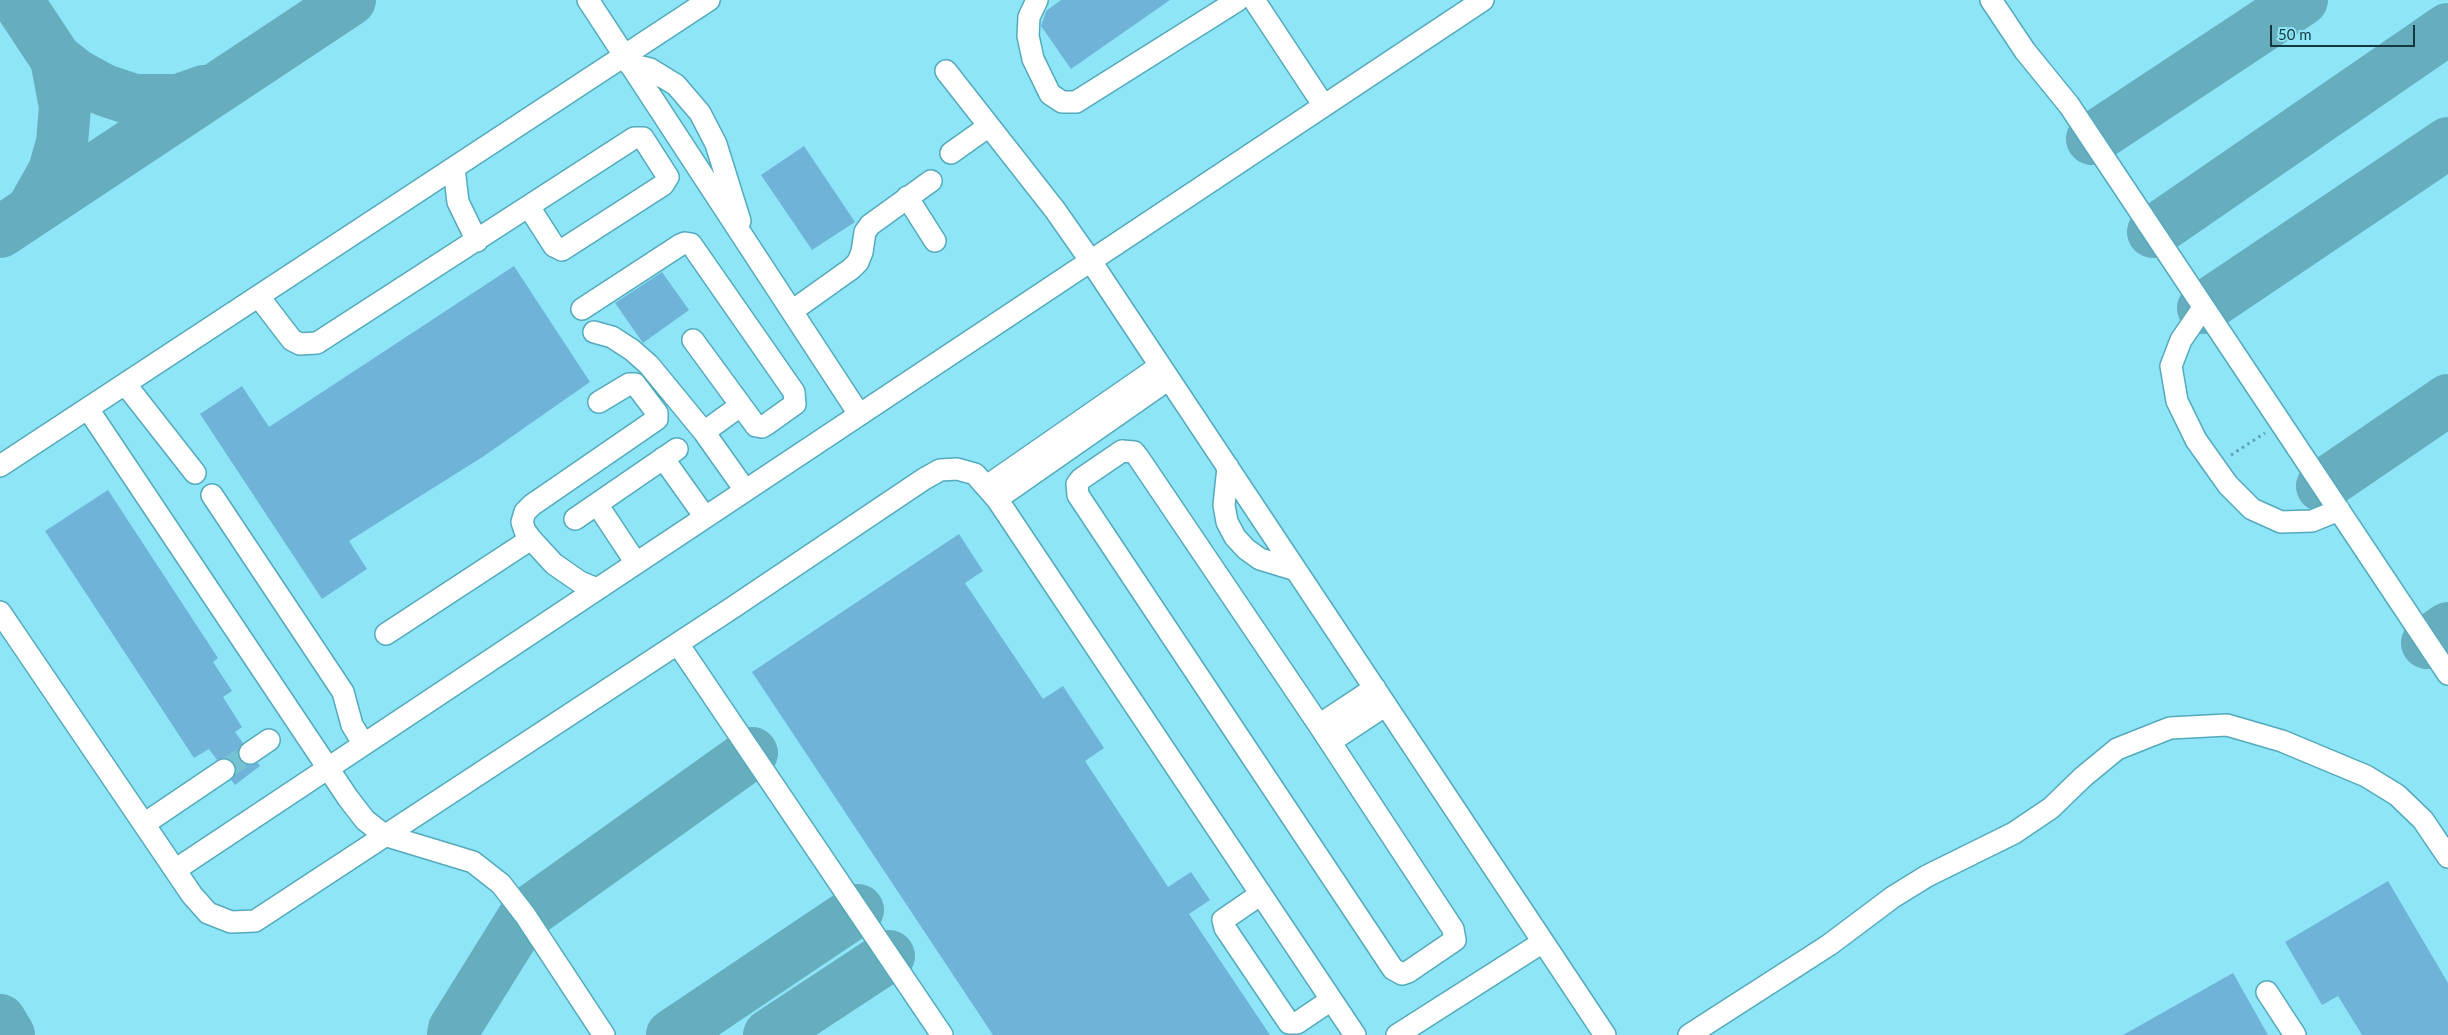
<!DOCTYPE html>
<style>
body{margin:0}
#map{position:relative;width:2448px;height:1035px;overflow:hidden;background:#8ee5f8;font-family:Lato,sans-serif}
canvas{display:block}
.scale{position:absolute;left:2270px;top:25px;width:145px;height:22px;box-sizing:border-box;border:2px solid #133840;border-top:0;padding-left:6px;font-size:15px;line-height:18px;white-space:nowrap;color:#133840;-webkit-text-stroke:4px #8ee5f8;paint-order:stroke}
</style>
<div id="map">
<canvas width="2448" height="1035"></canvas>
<div class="scale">50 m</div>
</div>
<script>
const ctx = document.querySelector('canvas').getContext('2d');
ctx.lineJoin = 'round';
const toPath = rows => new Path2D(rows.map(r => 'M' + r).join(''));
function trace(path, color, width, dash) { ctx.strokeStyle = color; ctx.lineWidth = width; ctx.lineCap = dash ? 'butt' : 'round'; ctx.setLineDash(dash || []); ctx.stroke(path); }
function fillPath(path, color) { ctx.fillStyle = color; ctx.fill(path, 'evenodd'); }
trace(toPath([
 [17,0,56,59,75,74,104,90,134,100,178,100,204,91],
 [2092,139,2302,0],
 [32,210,54,171,62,143,65,107,56,59],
 [0,232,350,0],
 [2153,232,2448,29],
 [2203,308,2448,143],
 [2322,486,2448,400],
 [2427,643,2448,628],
 [0,1020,9,1035],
 [453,1035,454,1029,525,915,752,753],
 [672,1035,858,910],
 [769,1035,889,956]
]), '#66aebd', 52);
fillPath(toPath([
 [1061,0,1170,0,1071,69,1041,26,1046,11],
 [804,146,855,222,812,250,761,175],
 [514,266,590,382,484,456,349,541,367,569,322,599,200,414,242,386,269,427],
 [662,272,689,310,643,343,615,303],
 [108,490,218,658,213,662,232,691,223,697,242,727,235,732,243,743,239,748,239,760,245,764,258,763,260,766,235,785,231,780,236,769,230,759,224,758,217,760,209,749,194,758,45,531],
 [959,534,983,571,965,583,1043,699,1063,686,1104,748,1085,761,1168,887,1191,872,1210,900,1189,914,1270,1035,993,1035,752,672],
 [2388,881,2448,983,2448,1035,2362,1035,2338,996,2322,1005,2285,942],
 [2233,973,2268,1035,2123,1035]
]), '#6fb4d8');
trace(toPath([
 [224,770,250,753]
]), '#75c2d3', 21, [21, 11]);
const minor = toPath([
 [588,0,859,414],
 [1037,0,1029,17,1028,36,1033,59,1050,94,1062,102,1076,102,1238,0],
 [1254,0,1324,106],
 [1991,0,2025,51,2069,105,2448,674],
 [629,64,650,69,676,85,700,113,716,144,740,221],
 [946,71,1055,210,1090,260,1605,1035],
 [951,153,989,126],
 [454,168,458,202,477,241],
 [907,197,935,241],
 [259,297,292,340,300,344,317,343,634,138,643,138,668,177,663,185,562,250,554,246,529,207],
 [2203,308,2181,340,2171,366,2177,401,2196,440,2228,485,2252,509,2281,522,2312,521,2339,510],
 [582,309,680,245,685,243,691,244,794,392,795,404,767,424,762,427,756,426,693,340],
 [792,311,851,269,858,262,862,252,865,232,870,225,931,181],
 [594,332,612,337,632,350,649,365,704,432,745,490],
 [126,385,195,473],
 [88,409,348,798,365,820,384,835,473,862,501,884,525,915,604,1035],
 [704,432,740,406],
 [1122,451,1134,452,1138,457,1319,725,1453,929,1455,940,1408,972,1402,974,1393,969,1078,495,1077,484,1081,479,1122,451],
 [663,458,705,517],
 [0,466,709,0],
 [1228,467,1224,505,1227,522,1235,537,1246,549,1260,559,1296,570],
 [987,486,1160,366],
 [212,495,343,692,352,725,363,743],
 [997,499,1169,379],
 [597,504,636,563],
 [575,519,677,449],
 [597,589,580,582,554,564,531,539,525,531,522,522,525,512,532,505,657,419,657,413,635,384,629,384,599,402],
 [0,612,192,895,208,913,231,922,255,921,732,608,924,479,940,470,957,469,975,474,997,499,1355,1035],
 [386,634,531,539],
 [678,644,942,1035],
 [1319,725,1375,688],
 [1330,742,1386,705],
 [250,753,269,740],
 [144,824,224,770],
 [175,870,1483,0],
 [1261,894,1226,918,1223,920,1225,928,1289,1023,1297,1023,1331,1000],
 [2267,992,2295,1035],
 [1397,1035,1543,942],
 [1689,1035,1829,945,1893,897,1927,876,2014,833,2051,808,2083,777,2117,749,2170,728,2227,725,2282,741,2366,776,2397,795,2423,820,2448,857]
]);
trace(minor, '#53aabc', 24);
trace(toPath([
 [2231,455,2265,433]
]), '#5ea1b0', 3, [2.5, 4]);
trace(minor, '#fff', 21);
</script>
